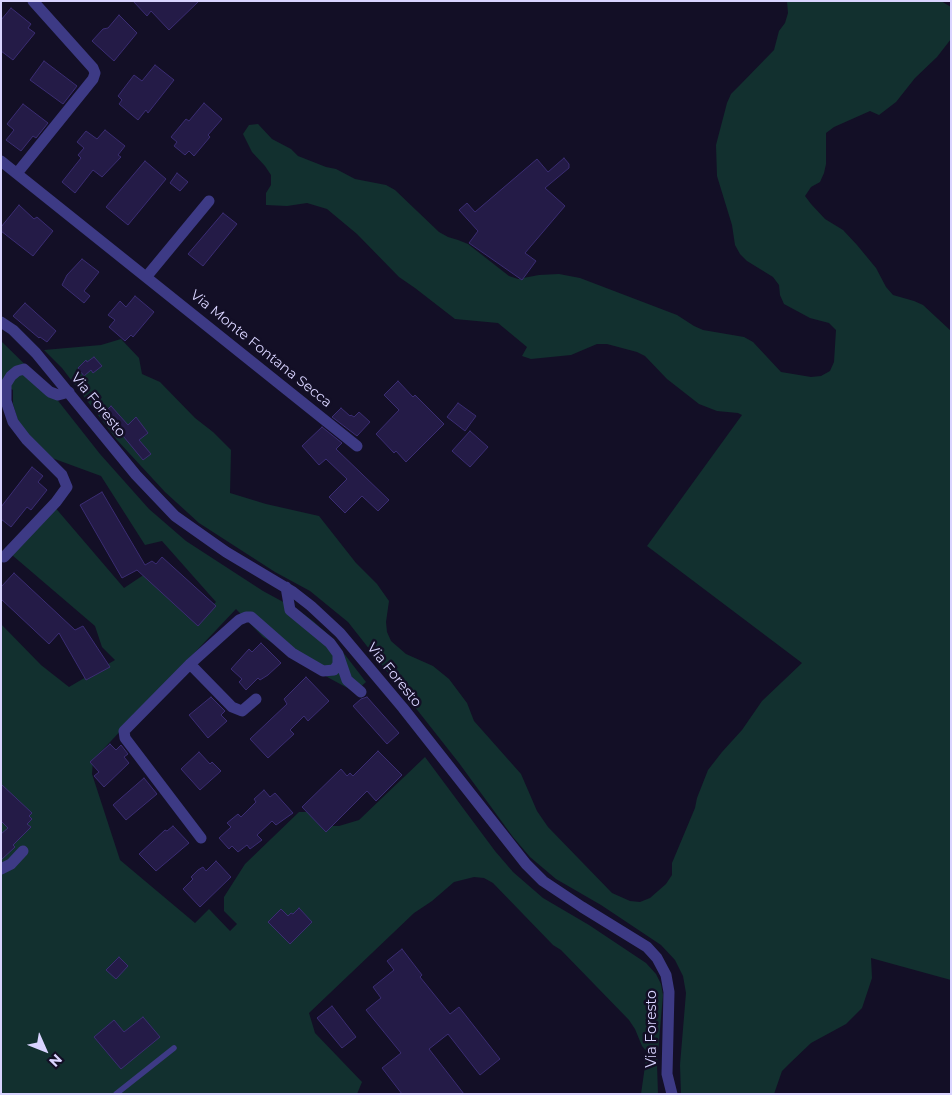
<!DOCTYPE html>
<style>
body{margin:0}
#map{position:relative;width:952px;height:1095px;overflow:hidden;background:#130f26;font-family:Montserrat,sans-serif}
canvas{display:block}
.frame{position:absolute;inset:0;border:2px solid #d9d4ff;pointer-events:none}
.north{position:absolute;left:20px;top:1025px;width:50px;height:50px;-webkit-text-stroke:4px #130f26;paint-order:stroke;rotate:134deg;font-size:14px;font-weight:700;line-height:20px;text-align:center;color:#d9d4ff}
.north::after{content:'';display:block;margin:auto;width:18px;height:22px;background:#d9d4ff;clip-path:polygon(50% 0,100% 100%,50% 72%,0 100%)}
</style>
<div id="map">
<canvas width="952" height="1095"></canvas>
<div class="frame"></div>
<div class="north">N</div>
</div>
<script>
const ctx = document.querySelector('canvas').getContext('2d');
ctx.lineJoin = 'round';
function fillPath(path, color) { ctx.fillStyle = color; ctx.fill(path, 'evenodd'); }
const toPath = rows => new Path2D(rows.map(r => 'M' + r).join(''));
function trace(path, color, width, dash) { ctx.strokeStyle = color; ctx.lineWidth = width; ctx.lineCap = dash ? 'butt' : 'round'; ctx.setLineDash(dash || []); ctx.stroke(path); }
function drawText(font, color, halo, rows, align = 'center') {
  ctx.font = font + ' Montserrat,sans-serif'; ctx.lineWidth = 5; ctx.setLineDash([]); ctx.textBaseline = 'middle'; ctx.strokeStyle = halo; ctx.fillStyle = color; for (const [text, x, y, turn = 0] of rows) {
    ctx.save(); ctx.translate(x, y); ctx.rotate((+turn || 0) * Math.PI / 180); ctx.textAlign = isNaN(turn) ? turn : align; if (halo) ctx.strokeText(text, 0, 0); ctx.fillText(text, 0, 0); ctx.restore();
  }
}
fillPath(toPath([
 [787,1,941,1,951,7,951,39,937,57,915,78,896,102,879,115,870,111,834,127,826,133,826,164,824,173,820,182,811,187,805,196,811,204,825,219,843,230,857,245,876,268,886,287,893,295,914,301,923,305,951,331,951,980,871,958,872,978,862,1008,846,1024,811,1043,789,1064,782,1071,774,1094,681,1094,680,1065,686,993,683,976,675,960,661,945,601,905,556,879,530,857,513,837,459,763,348,622,310,591,275,572,199,523,165,492,117,440,62,368,44,350,101,345,121,339,139,358,142,374,160,382,195,418,213,432,231,450,230,493,266,504,319,516,356,563,377,584,389,601,386,622,387,632,391,641,406,654,433,666,449,679,467,703,474,721,521,774,537,811,548,827,612,893,630,901,640,902,650,898,666,884,672,875,672,863,695,808,697,798,708,770,722,752,742,730,762,701,802,663,647,546,742,415,738,413,717,411,699,404,667,379,645,356,637,352,607,344,597,344,571,355,531,359,522,356,527,347,498,323,455,319,415,288,399,277,357,234,327,209,307,203,287,206,266,205,266,193,271,185,271,175,265,166,252,152,243,134,249,125,258,124,272,139,291,149,298,156,326,167,336,169,355,179,386,185,395,190,439,232,448,237,458,240,468,244,509,276,518,279,539,275,559,274,580,278,677,315,694,326,703,330,744,337,753,342,781,372,811,377,821,376,830,371,834,362,836,330,829,323,810,318,784,304,780,295,779,285,773,277,747,261,740,254,735,245,732,225,717,176,716,145,727,103,731,94,739,86,774,50,779,31,785,23,788,13],
 [1,341,44,383,100,454,149,509,186,541,263,591,298,610,313,621,332,638,366,682,355,692,329,678,263,637,236,609,93,760,92,774,120,860,195,923,209,909,230,931,237,924,224,911,224,897,245,864,299,812,313,812,326,826,339,826,359,820,425,757,495,851,513,872,543,898,589,925,646,963,656,974,661,984,663,995,657,1064,658,1094,641,1094,647,1052,642,1046,635,1029,629,1020,561,950,553,945,493,883,484,878,474,877,454,882,432,901,414,913,309,1013,315,1033,362,1082,357,1094,1,1094,1,624,41,665,69,687,115,660,102,647,95,626,12,555,53,505,124,588,148,572,196,622,216,602,162,541,145,545,101,476,52,458,25,444,13,404,13,390,1,384]
]), '#12302f');
const building = toPath([
 [133,1,199,1,169,30,151,11,147,16,133,1],
 [11,8,31,24,28,28,35,33,13,60,1,51,1,20,11,8],
 [119,15,137,33,114,61,92,41,103,29,108,28,119,15],
 [44,61,77,86,63,104,30,80,44,61],
 [155,65,174,80,148,113,146,110,138,120,119,104,122,100,118,96,134,75,142,81,155,65],
 [204,103,222,119,208,135,210,137,194,156,189,151,185,155,174,146,177,142,171,137,186,119,189,121,204,103],
 [23,104,48,123,36,138,33,136,21,151,6,140,14,130,7,124,23,104],
 [105,130,125,146,118,155,121,157,102,177,93,170,75,193,62,182,81,158,78,155,84,148,77,142,86,131,97,139,105,130],
 [564,158,569,164,569,168,545,188,565,206,525,253,536,261,522,280,469,243,478,231,459,210,467,203,475,212,537,159,548,172,564,158],
 [145,161,166,179,128,225,106,207,145,161],
 [177,173,188,182,180,191,170,183,177,173],
 [19,205,34,219,37,217,53,231,33,256,1,231,1,227,19,205],
 [223,213,237,224,203,266,188,254,223,213],
 [82,259,99,272,84,291,90,296,84,303,62,285,67,275,82,259],
 [135,296,154,312,133,337,131,335,125,341,109,327,115,320,108,315,120,301,126,307,135,296],
 [25,303,56,331,47,342,40,337,39,338,13,316,25,303],
 [94,357,102,366,93,373,91,370,84,376,78,368,86,360,87,362,94,357],
 [398,381,413,397,415,395,444,424,406,462,396,451,394,453,376,434,399,410,384,395,398,381],
 [458,403,476,416,465,431,447,417,458,403],
 [111,406,128,425,136,417,148,433,139,440,151,454,143,460,104,413,111,406],
 [341,408,350,416,351,415,354,417,359,412,370,422,357,436,332,417,341,408],
 [322,427,342,443,336,449,389,500,378,511,362,496,345,513,329,497,347,479,326,459,319,465,302,446,322,427],
 [470,431,488,447,470,467,452,451,470,431],
 [32,467,43,476,38,482,47,490,31,510,27,507,11,527,1,519,1,507,32,467],
 [102,492,145,565,152,561,156,564,162,557,216,606,198,626,137,570,122,578,80,505,102,492],
 [14,573,75,630,83,626,110,667,86,680,59,633,49,644,1,599,1,587,14,573],
 [261,643,281,663,268,675,260,680,258,678,246,690,239,682,242,679,231,669,249,649,252,652,261,643],
 [306,677,329,701,308,721,304,716,290,730,294,734,268,758,250,739,287,704,284,699,306,677],
 [211,697,225,711,221,715,227,721,208,738,189,715,211,697],
 [367,697,399,733,387,744,353,706,361,699,367,697],
 [110,744,116,750,121,745,128,754,124,757,129,763,104,787,94,776,99,772,90,762,110,744],
 [378,751,402,775,376,801,367,791,326,832,302,807,341,769,347,776,350,773,353,776,378,751],
 [199,752,210,764,212,762,221,771,200,790,181,769,199,752],
 [144,778,157,794,126,820,113,805,144,778],
 [1,784,32,813,29,816,32,819,27,824,31,827,13,845,15,847,1,860,1,834,8,828,1,821,1,784],
 [264,790,270,797,275,793,293,813,276,825,272,821,257,835,262,840,250,849,247,845,238,852,232,846,229,849,219,838,231,827,227,823,238,814,241,817,256,802,254,799,264,790],
 [173,826,189,843,156,871,139,854,165,830,167,831,173,826],
 [216,861,231,877,200,907,183,889,193,879,191,877,198,870,203,867,206,871,216,861],
 [299,908,312,922,290,944,268,922,281,909,288,916,291,913,293,914,299,908],
 [402,949,422,975,420,977,450,1014,459,1007,500,1059,480,1075,448,1034,429,1049,464,1094,402,1094,382,1068,401,1053,366,1010,381,998,373,987,394,970,387,961,402,949],
 [119,957,128,966,116,979,106,970,119,957],
 [332,1006,356,1037,342,1048,317,1018,332,1006],
 [143,1017,160,1037,121,1069,94,1037,114,1020,124,1032,143,1017]
]);
fillPath(building, '#241b47');
trace(building, '#3b2d73', 1);
trace(toPath([
 [116,1094,174,1048]
]), '#3d3a85', 5.5);
trace(toPath([
 [1,161,357,446],
 [18,172,93,79,95,73,93,68,33,1],
 [147,276,209,201],
 [1,322,13,330,36,353,136,475,175,516,226,552,293,592,311,606,340,633,403,708,526,864,543,881,582,907,647,947,657,958,666,975,669,992,667,1074,672,1094],
 [4,557,56,502,67,487,62,475,26,439,13,422,6,401,6,384,11,376,17,371,24,369,50,392,58,395,69,392],
 [286,587,290,610,330,643,338,654,347,680,361,692],
 [190,664,232,707,242,711,256,699],
 [201,838,125,738,124,731,190,664,239,620,246,617,251,617,259,624,292,653,323,671,334,670,338,664,338,654],
 [1,869,11,864,23,851]
]), '#3d3a85', 11);
drawText('14px', '#d9d4ff', '#130f26', [
 ["Via Monte Fontana Secca",261,349,39],
 ["Via Foresto",98,405,51],
 ["Via Foresto",394,675,51],
 ["Via Foresto",652,1029,-90]
]);
</script>
